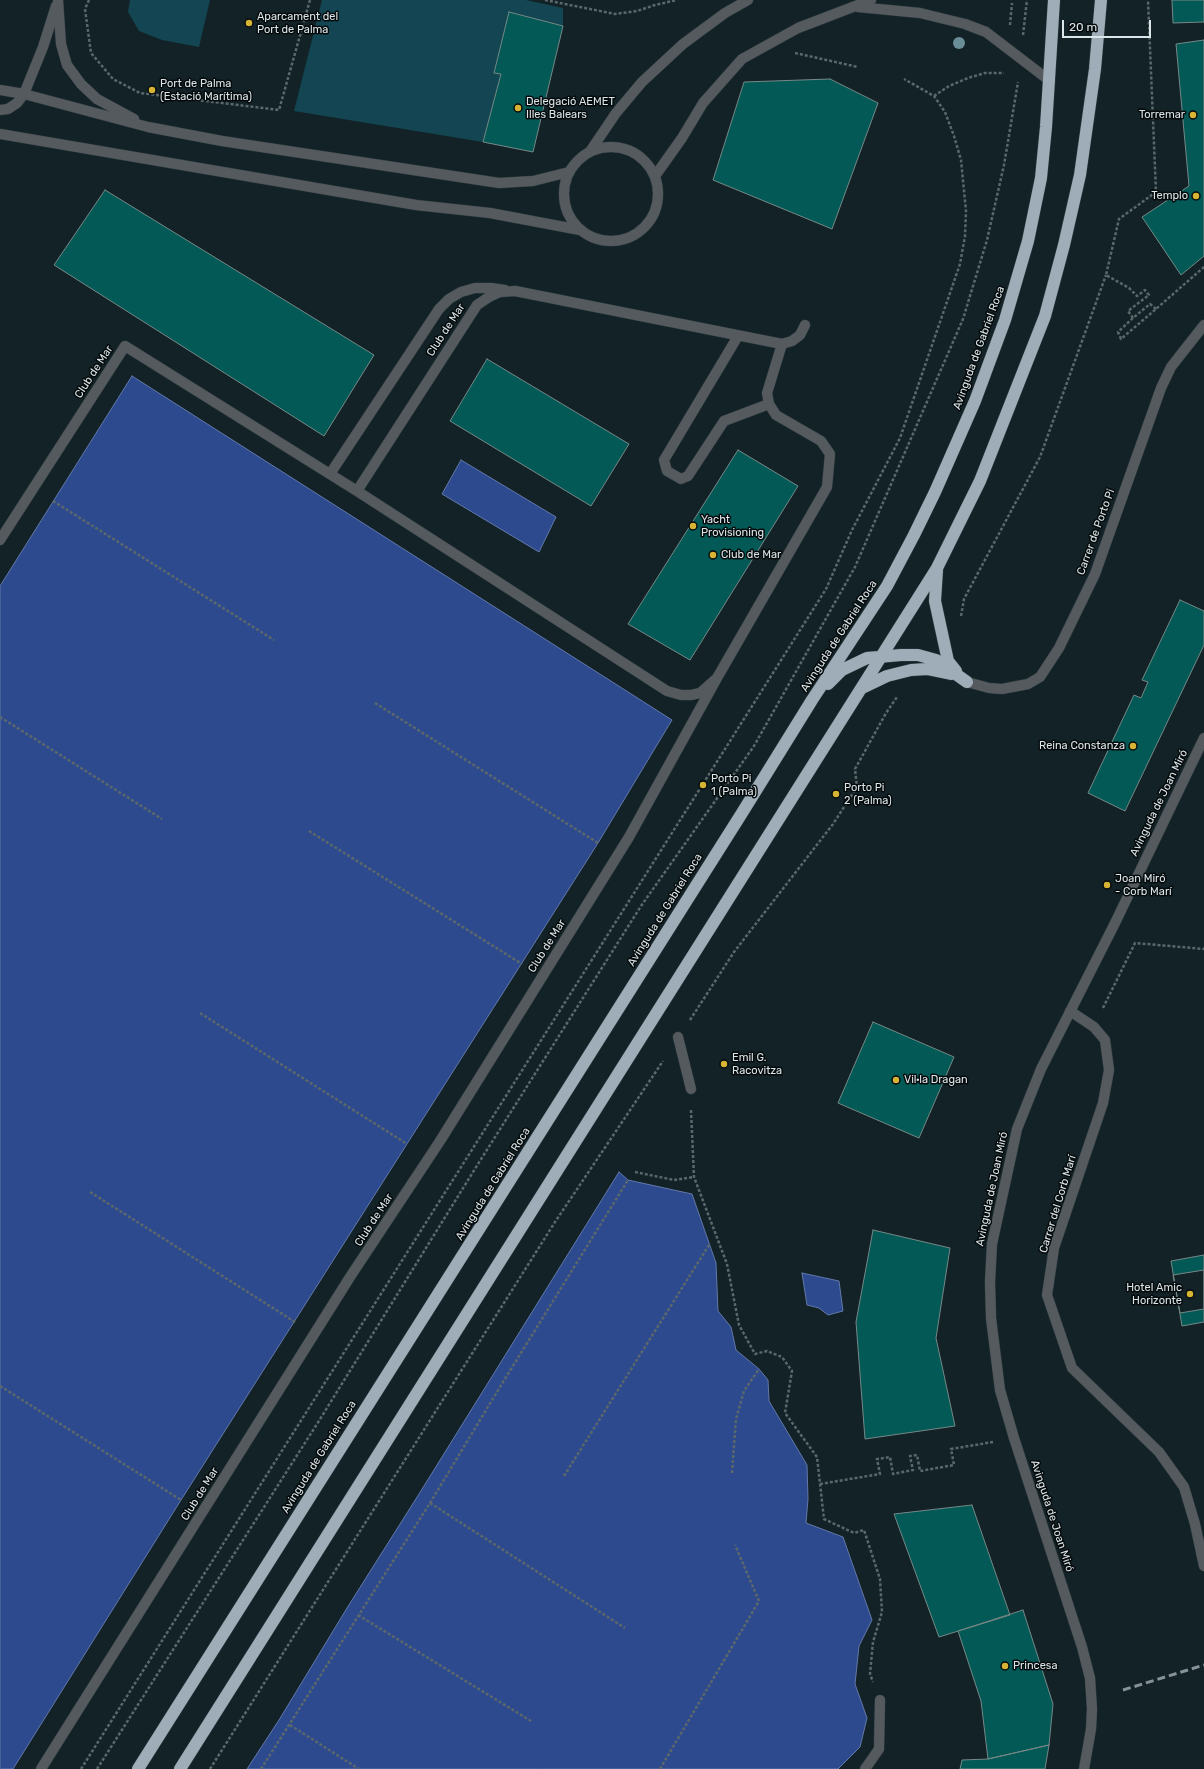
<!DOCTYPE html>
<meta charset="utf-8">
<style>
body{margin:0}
#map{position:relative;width:1204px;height:1769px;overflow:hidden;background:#132226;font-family:Rubik,sans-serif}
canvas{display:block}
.scale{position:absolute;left:1062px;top:20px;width:89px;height:18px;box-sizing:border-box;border:2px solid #dce6e8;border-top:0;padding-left:5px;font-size:12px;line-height:14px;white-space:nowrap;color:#dce6e8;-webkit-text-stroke:3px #050a0c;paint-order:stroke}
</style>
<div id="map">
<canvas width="1204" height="1769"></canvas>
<div class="scale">20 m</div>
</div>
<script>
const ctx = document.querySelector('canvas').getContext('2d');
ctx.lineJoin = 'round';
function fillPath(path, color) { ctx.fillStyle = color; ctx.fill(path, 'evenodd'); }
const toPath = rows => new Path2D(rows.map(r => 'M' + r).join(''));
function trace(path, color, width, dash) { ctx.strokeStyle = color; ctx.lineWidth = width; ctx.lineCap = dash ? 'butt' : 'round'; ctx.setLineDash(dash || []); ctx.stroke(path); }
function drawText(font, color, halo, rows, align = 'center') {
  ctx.font = font + ' Rubik,sans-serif'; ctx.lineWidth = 3; ctx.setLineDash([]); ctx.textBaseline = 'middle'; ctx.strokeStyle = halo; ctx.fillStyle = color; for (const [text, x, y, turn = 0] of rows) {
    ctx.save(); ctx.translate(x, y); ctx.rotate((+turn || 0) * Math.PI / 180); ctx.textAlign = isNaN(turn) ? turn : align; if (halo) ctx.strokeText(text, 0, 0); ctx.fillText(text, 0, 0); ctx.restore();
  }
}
fillPath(toPath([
 [130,0,210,0,199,47,162,40,139,31,128,12],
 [322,0,526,0,563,8,563,26,509,12,494,73,501,74,483,142,294,111]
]), '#134652');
const water = toPath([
 [132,376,672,720,598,843,181,1500,13,1769,0,1769,0,586,132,376],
 [461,460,556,517,539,552,442,494,461,460],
 [619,1172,628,1180,692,1194,716,1263,718,1311,731,1327,736,1350,759,1369,768,1380,769,1401,807,1465,808,1499,806,1523,843,1537,872,1620,859,1646,855,1684,867,1718,860,1747,838,1769,247,1769,279,1720,347,1608,419,1494,619,1172],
 [802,1273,839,1281,843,1311,828,1315,819,1308,807,1305,802,1273]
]);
fillPath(water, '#2d4a8f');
trace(water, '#6279aa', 1);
const building = toPath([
 [1172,0,1204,0,1204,22,1173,23,1172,0],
 [509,12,563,26,533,152,483,142,501,74,494,73,509,12],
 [1204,40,1204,256,1181,275,1142,217,1189,186,1176,44,1204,40],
 [830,79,878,103,832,229,713,180,744,82,830,79],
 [105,190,374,355,324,436,54,265,105,190],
 [487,359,629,444,591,506,450,421,487,359],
 [738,450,798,486,690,660,628,624,738,450],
 [1180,600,1204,611,1204,645,1125,811,1088,793,1134,695,1141,698,1148,682,1142,680,1180,600],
 [873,1022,954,1057,919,1138,838,1103,873,1022],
 [873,1230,950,1248,936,1338,955,1426,865,1439,856,1322,873,1230],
 [1204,1255,1204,1322,1182,1326,1171,1261,1204,1255],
 [1204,1270,1204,1309,1180,1313,1173,1275,1204,1270],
 [972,1505,1010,1615,939,1637,894,1514,972,1505],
 [1023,1610,1053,1704,1049,1745,988,1759,981,1701,958,1631,1023,1610],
 [1049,1745,1045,1769,960,1769,962,1760,988,1759,1049,1745]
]);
fillPath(building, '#025956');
trace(building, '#768988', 1);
const minor = toPath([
 [58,0,61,44,67,65,81,84,97,99,134,119],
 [858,7,920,13,965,24,986,32,1050,81],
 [0,90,24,94,148,127,222,141,499,183,533,181,569,172],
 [0,110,8,109,17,103,24,94,43,47,56,6],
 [0,134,416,205,490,213,580,230],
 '564 194a47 47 0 1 1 94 0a47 47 0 1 1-94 0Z',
 [591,150,616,113,642,82,683,44,725,13,748,0],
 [655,176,682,138,703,103,742,59,798,28,871,0],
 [738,336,664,460,667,471,681,479,688,476,724,421,769,404],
 [330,474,439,309,449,299,461,292,475,288,491,288,505,290],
 [357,491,477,305,489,297,500,292,515,291,782,344,792,341,800,335,805,325],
 [0,540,125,346,357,491,667,691,681,695,691,695,700,693,717,678,629,837,440,1141,350,1277,41,1769],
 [717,678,827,487,830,454,821,441,776,415,769,404,767,393,782,344],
 [967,682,989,688,1002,689,1028,684,1040,677,1059,648,1095,574,1161,388,1171,367,1204,325],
 [1070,1011,1094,1027,1105,1040,1109,1070,1103,1103,1054,1248,1047,1295,1072,1368,1159,1452,1184,1487,1195,1524,1204,1566],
 [678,1037,691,1089],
 [865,1769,879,1749,880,1700],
 [1084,1769,1091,1729,1092,1709,1090,1678,1082,1647,1014,1438,1000,1390,991,1318,990,1282,992,1244,1017,1129,1041,1069,1115,923,1204,738]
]);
const highway = toPath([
 [937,570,935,601,948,661,956,671],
 [828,684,842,670,867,658,901,655,918,655,936,660,967,682],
 [864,687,887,676,911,670,927,669,951,674],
 [138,1769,742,813,812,700,887,586,914,535,935,492,975,401,1005,320,1028,241,1041,178,1046,127,1054,0],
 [180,1769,937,568,980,481,1045,316,1064,245,1080,175,1095,69,1101,0]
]);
trace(minor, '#2f3d41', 11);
trace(highway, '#2f3d41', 13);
trace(toPath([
 [89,0,85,9,91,53,113,79,140,93,279,110,310,0],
 [545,0,615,14,637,11,655,5,677,0],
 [1010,25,1012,3],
 [1023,35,1027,0],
 [795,53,858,67],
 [934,96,949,86,968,78,985,73,1004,73],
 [1156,309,1150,304,1133,318,1118,332,1121,339,1156,309,1204,267],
 [1133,318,1128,311,1149,295,1145,290,1137,296,1129,288,1106,275,1119,219,1156,192,1148,0],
 [53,501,274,640],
 [961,616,964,599,1040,457,1106,275],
 [375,703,598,843],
 [0,717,162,819],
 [309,831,522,964],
 [1103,1008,1135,943,1204,949],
 [200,1013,407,1144],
 [690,1020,734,952,833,824,857,787,855,769,886,713,897,697],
 [691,1110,694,1177,727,1264,739,1325,755,1354,767,1351,782,1357,792,1371,785,1413,817,1457,824,1519,854,1533,864,1530,880,1579,882,1612,873,1642,870,1674,873,1682],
 [635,1172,674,1180,694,1177],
 [90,1192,295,1322],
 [0,1386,181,1500],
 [732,1473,736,1419,744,1391,759,1369],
 [564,1476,709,1245],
 [820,1484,880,1474,877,1459,890,1457,893,1474,913,1470,910,1456,917,1455,920,1471,954,1465,951,1449,993,1442],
 [430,1503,625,1628],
 [358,1615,531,1721],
 [290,1725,359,1769],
 [81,1769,826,589,852,530,900,438,960,264,965,236,966,211,961,160,954,136,945,112,934,96,904,79],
 [97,1769,317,1424,478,1164,641,906,754,746,855,567,963,319,987,240,1004,165,1018,82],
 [210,1769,555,1222,663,1061],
 [261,1769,430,1503,503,1382,628,1180],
 [660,1769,759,1601,735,1545]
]), '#5b686b', 2.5, [3, 2]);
trace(minor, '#555a5f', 10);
trace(highway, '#9fadb8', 12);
trace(toPath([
 [1123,1690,1204,1665]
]), '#869295', 3, [8, 4]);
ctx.fillStyle = '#698e98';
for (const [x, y] of [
 [959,43]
]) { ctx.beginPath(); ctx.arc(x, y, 6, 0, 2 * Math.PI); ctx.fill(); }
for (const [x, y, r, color] of [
 [249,23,4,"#d7b434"],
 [152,90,4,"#d7b434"],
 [518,108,4,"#d7b434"],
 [1193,115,4,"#d7b434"],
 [1196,196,4,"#d7b434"],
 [693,526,4,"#d7b434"],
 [713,555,4,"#d7b434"],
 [1133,746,4,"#d7b434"],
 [703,785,4,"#d7b434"],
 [836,794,4,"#d7b434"],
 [1107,885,4,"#d7b434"],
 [724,1064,4,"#d7b434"],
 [896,1080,4,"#d7b434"],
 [1190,1294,4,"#d7b434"],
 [1005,1666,4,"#d7b434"]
]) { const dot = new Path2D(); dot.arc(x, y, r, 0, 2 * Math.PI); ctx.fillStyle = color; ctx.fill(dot); trace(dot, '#050a0c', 1.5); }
drawText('11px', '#dce6e8', '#050a0c', [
 ["Aparcament del",257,17],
 ["Port de Palma",257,30],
 ["Port de Palma",160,84],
 ["(Estació Marítima)",160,97],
 ["Delegació AEMET",526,102],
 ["Illes Balears",526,115],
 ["Torremar",1185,115,"right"],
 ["Templo",1188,196,"right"],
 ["Yacht",701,520],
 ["Provisioning",701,533],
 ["Club de Mar",721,555],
 ["Reina Constanza",1125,746,"right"],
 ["Porto Pi",711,779],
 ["1 (Palma)",711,792],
 ["Porto Pi",844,788],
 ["2 (Palma)",844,801],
 ["Joan Miró",1115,879],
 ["- Corb Marí",1115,892],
 ["Emil G.",732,1058],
 ["Racovitza",732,1071],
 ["Vil·la Dragan",904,1080],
 ["Hotel Amic",1182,1288,"right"],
 ["Horizonte",1182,1301,"right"],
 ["Princesa",1013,1666]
], 'left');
drawText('11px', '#dce6e8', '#050a0c', [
 ["Club de Mar",446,330,-57],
 ["Avinguda de Gabriel Roca",979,348,-70],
 ["Club de Mar",94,372,-57],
 ["Carrer de Porto Pi",1096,532,-70],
 ["Avinguda de Gabriel Roca",839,636,-57],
 ["Avinguda de Joan Miró",1159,803,-64],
 ["Avinguda de Gabriel Roca",665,910,-58],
 ["Club de Mar",547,946,-58],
 ["Avinguda de Gabriel Roca",493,1184,-58],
 ["Avinguda de Joan Miró",992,1189,-78],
 ["Carrer del Corb Marí",1058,1204,-73],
 ["Club de Mar",374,1220,-57],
 ["Avinguda de Gabriel Roca",319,1457,-58],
 ["Club de Mar",200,1494,-58],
 ["Avinguda de Joan Miró",1052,1516,72]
]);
</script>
